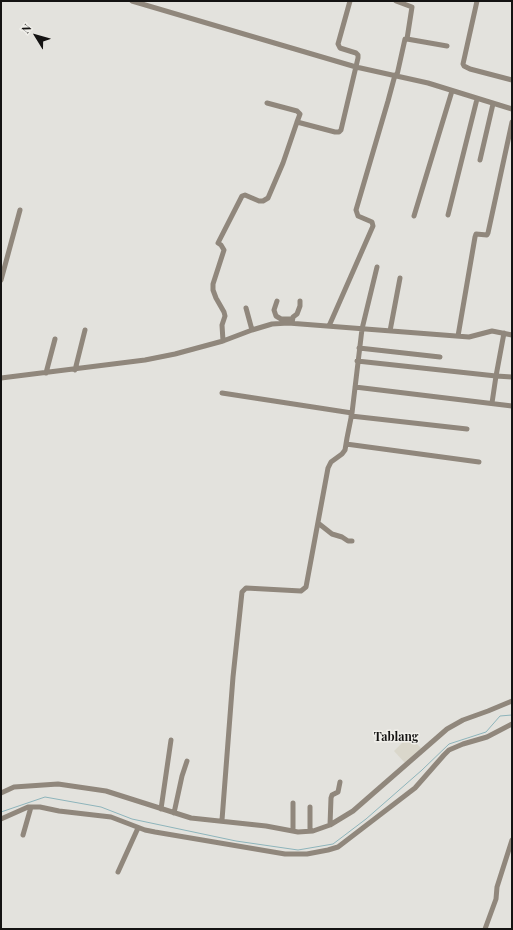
<!DOCTYPE html>
<style>
body{margin:0}
#map{position:relative;width:513px;height:930px;overflow:hidden;background:#e3e2dd;font-family:"Playfair Display",serif}
canvas{display:block}
.frame{position:absolute;inset:0;border:2px solid #141312;pointer-events:none}
.north{position:absolute;left:16px;top:16px;width:40px;height:40px;-webkit-text-stroke:3px #f0efea;paint-order:stroke;rotate:307deg;font-size:11px;font-weight:700;line-height:16px;text-align:center;color:#141312}
.north::after{content:'';display:block;margin:auto;width:14px;height:18px;background:#141312;clip-path:polygon(50% 0,100% 100%,50% 72%,0 100%)}
</style>
<div id="map">
<canvas width="513" height="930"></canvas>
<div class="frame"></div>
<div class="north">N</div>
</div>
<script>
const ctx = document.querySelector('canvas').getContext('2d');
ctx.lineJoin = 'round';
function fillPath(path, color) { ctx.fillStyle = color; ctx.fill(path, 'evenodd'); }
const toPath = rows => new Path2D(rows.map(r => 'M' + r).join(''));
function trace(path, color, width, dash) { ctx.strokeStyle = color; ctx.lineWidth = width; ctx.lineCap = dash ? 'butt' : 'round'; ctx.setLineDash(dash || []); ctx.stroke(path); }
function drawText(font, color, halo, rows, align = 'center') {
  ctx.font = font + ' "Playfair Display",serif'; ctx.lineWidth = 3; ctx.setLineDash([]); ctx.textBaseline = 'middle'; ctx.strokeStyle = halo; ctx.fillStyle = color; for (const [text, x, y, turn = 0] of rows) {
    ctx.save(); ctx.translate(x, y); ctx.rotate((+turn || 0) * Math.PI / 180); ctx.textAlign = isNaN(turn) ? turn : align; if (halo) ctx.strokeText(text, 0, 0); ctx.fillText(text, 0, 0); ctx.restore();
  }
}
fillPath(toPath([
 [409,736,421,748,405,763,394,751]
]), '#dad7cb');
trace(toPath([
 [1,812,45,797,101,807,132,819,236,841,298,850,333,844,366,819,422,770,449,744,486,732,500,716,512,715]
]), '#8db4bb', 1);
trace(toPath([
 [132,1,356,67,428,83,512,109],
 [396,1,412,7,407,39,405,39,397,75],
 [477,1,463,64,464,66,470,69,512,80],
 [407,39,447,46],
 [267,103,297,111,300,114,297,122],
 [480,160,493,104],
 [448,215,477,99],
 [414,216,452,91],
 [1,280,20,210],
 [277,301,274,310,276,316,281,319,292,319],
 [246,308,252,330],
 [292,323,293,317,297,314,300,306,300,301],
 [329,326,373,226,372,222,358,216,356,210,388,101,395,75],
 [390,331,400,278],
 [458,336,475,237,476,234,487,235,488,233,512,122],
 [223,341,222,325,225,316,224,312,216,298,213,290,213,284,224,250,221,245,218,243,219,241,242,196,245,195,259,201,263,201,268,198,283,163,297,122,335,132,339,132,341,130,358,58,358,55,356,53,340,48,338,44,350,1],
 [359,348,440,357],
 [357,361,496,376,504,333],
 [75,370,85,330],
 [46,373,55,339],
 [1,378,145,360,175,354,223,341,252,330,272,324,288,323,469,337,492,331,512,335],
 [355,387,512,406],
 [222,393,352,413],
 [492,403,496,376,512,377],
 [351,416,467,429],
 [346,444,479,462],
 [318,523,332,534,342,537,348,541,352,541],
 [1,793,14,787,58,784,106,791,191,818,266,826,298,832,313,831,330,825,353,811,447,729,463,720,488,711,512,701],
 [293,803,293,831],
 [161,809,171,740],
 [174,813,182,776,187,761],
 [1,819,28,807,40,807,59,811,111,817,145,830,155,832,285,854,307,854,328,850,338,847,415,788,444,755,449,750,463,744,487,737,512,724],
 [222,820,233,677,242,592,246,588,301,591,306,587,328,468,331,462,342,454,345,450,347,438,352,413,362,329,377,267],
 [330,825,331,798,332,795,338,792,340,782],
 [310,831,310,807],
 [23,835,31,807],
 [118,872,138,828],
 [485,929,496,899,497,887,512,840]
]), '#90877c', 5);
drawText('bold 12px', '#141312', '#f0efea', [
 ["Tablang",396,737]
]);
</script>
